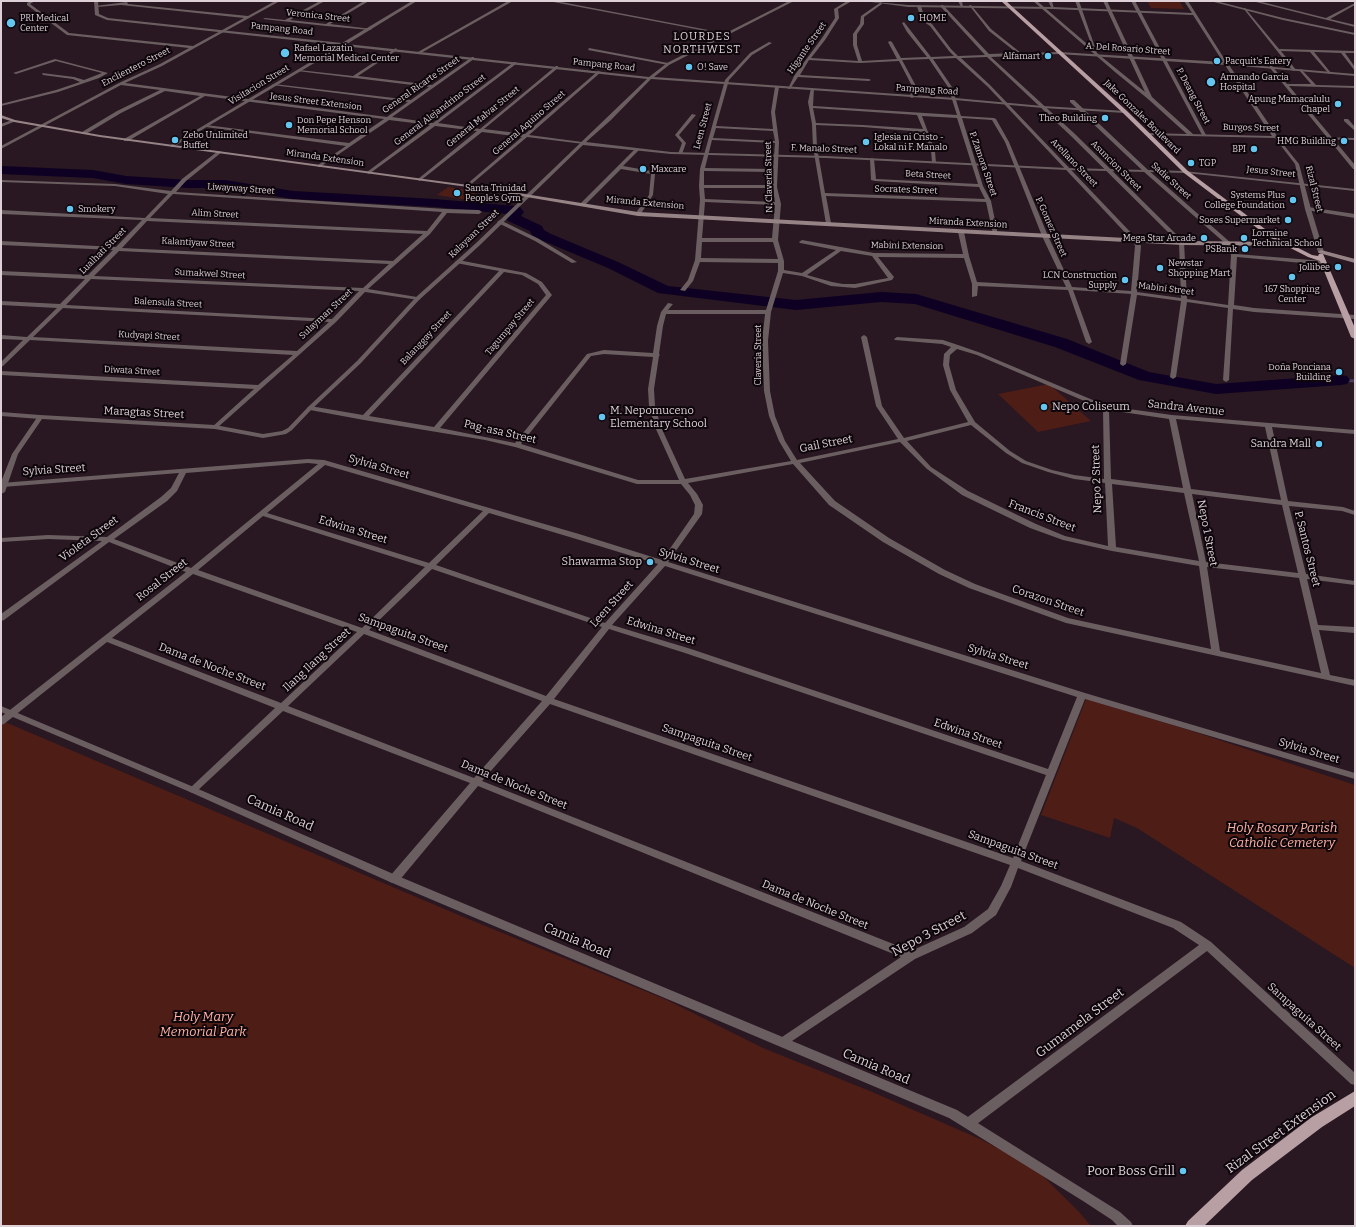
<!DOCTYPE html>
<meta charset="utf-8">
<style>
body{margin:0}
#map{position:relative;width:1356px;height:1227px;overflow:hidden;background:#291722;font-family:Bitter,serif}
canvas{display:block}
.frame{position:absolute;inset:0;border:2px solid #ddd0d7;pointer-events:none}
</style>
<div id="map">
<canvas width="1356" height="1227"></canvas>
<div class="frame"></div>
</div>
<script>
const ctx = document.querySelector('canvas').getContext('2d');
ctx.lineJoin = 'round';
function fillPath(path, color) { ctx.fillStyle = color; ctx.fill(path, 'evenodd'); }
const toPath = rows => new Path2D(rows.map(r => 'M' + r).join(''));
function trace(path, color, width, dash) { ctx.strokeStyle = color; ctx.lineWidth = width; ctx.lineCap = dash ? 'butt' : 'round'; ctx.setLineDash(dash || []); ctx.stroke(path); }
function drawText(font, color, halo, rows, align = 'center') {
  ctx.font = font + ' Bitter,serif'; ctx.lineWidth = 4; ctx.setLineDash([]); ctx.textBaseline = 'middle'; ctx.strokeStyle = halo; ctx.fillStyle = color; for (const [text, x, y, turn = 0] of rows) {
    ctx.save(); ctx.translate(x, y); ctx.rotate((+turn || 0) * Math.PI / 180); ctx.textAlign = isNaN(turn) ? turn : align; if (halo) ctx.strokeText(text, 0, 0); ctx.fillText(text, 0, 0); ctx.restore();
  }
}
fillPath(toPath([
 [1147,1,1180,2,1184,9,1151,8],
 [448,187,478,191,467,200,437,195],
 [1049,384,1091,421,1038,432,998,394],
 [1086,699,1195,732,1355,785,1355,968,1137,828,1114,818,1110,838,1041,815],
 [5,722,461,916,667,1000,763,1048,870,1091,980,1139,1033,1166,1080,1213,1091,1226,1,1226,1,726]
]), '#4d1d16');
trace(toPath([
 [1341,380,1355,381]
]), '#4c3e59', 3);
fillPath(toPath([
 [1,166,93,170,126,176,189,180,225,180,293,191,435,199,515,206,520,207,524,212,521,216,542,226,544,230,551,234,618,262,668,286,796,300,881,292,916,294,1067,339,1149,372,1216,384,1341,375,1347,376,1350,380,1347,384,1341,385,1216,394,1139,380,1055,347,915,304,881,302,796,310,658,293,608,268,541,240,532,235,530,231,508,221,506,218,508,214,435,207,293,199,225,188,189,188,126,184,93,178,1,174,1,166]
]), '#0e0023');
fillPath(toPath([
 [30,1,35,1,30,4,69,33,193,46,244,18,121,5,97,7,95,6,127,2,128,4,248,16,275,1,280,1,162,66,125,83,387,117,408,102,272,85,274,84,411,100,429,87,297,71,299,70,353,76,396,48,397,50,358,76,432,85,472,57,474,57,474,59,392,117,433,123,514,62,516,62,516,64,438,123,480,129,556,66,558,66,558,68,484,129,525,134,598,71,601,72,529,135,582,142,584,143,584,144,527,137,468,187,466,187,466,185,522,137,482,132,420,181,418,180,418,179,477,131,435,126,369,174,367,173,367,172,430,125,389,120,320,167,318,167,318,165,346,146,206,127,204,126,206,125,349,143,384,119,205,96,128,141,124,141,124,139,200,96,165,91,121,113,86,134,82,134,82,132,117,111,160,90,121,85,1,149,1,146,119,83,160,64,189,48,67,35,27,5,27,3,30,1],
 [320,1,325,1,290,20,326,24,364,1,369,1,330,24,372,29,370,30,326,26,263,19,265,18,285,20,320,1],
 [508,1,513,1,421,53,418,52,508,1],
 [548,1,556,1,729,34,727,35,548,1],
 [847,1,852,1,838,9,839,18,825,40,811,58,858,61,853,45,853,34,860,24,861,16,881,2,882,4,864,17,864,24,857,34,857,45,862,61,897,59,888,42,890,41,892,42,901,58,927,57,907,32,902,23,904,22,931,57,954,56,949,51,930,26,921,20,917,6,919,5,921,6,925,19,932,24,951,49,958,56,985,55,941,7,941,5,943,5,989,54,1017,53,989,31,969,5,971,5,991,29,1021,53,1060,52,1059,54,991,57,1075,134,1184,242,1187,299,1228,305,1231,255,1227,245,1143,171,1070,102,1070,100,1074,100,1147,169,1231,243,1236,254,1324,261,1327,263,1324,265,1237,257,1234,305,1254,308,1355,315,1355,319,1254,312,1233,309,1229,380,1226,382,1223,380,1228,308,1187,302,1176,377,1173,379,1170,377,1181,301,1137,295,1126,364,1123,366,1120,364,1131,294,1073,290,1092,342,1089,344,1086,342,1068,290,978,286,977,296,972,297,972,284,964,258,878,257,894,277,892,280,855,288,831,286,802,276,783,273,771,312,768,341,770,391,775,416,785,441,797,460,898,439,876,406,861,337,864,335,867,337,882,406,904,438,968,422,950,390,943,365,944,354,951,347,942,344,895,340,894,339,897,337,943,340,958,345,981,353,1107,406,1172,415,1355,430,1355,434,1272,427,1288,501,1343,507,1355,511,1355,515,1342,511,1289,506,1306,574,1355,581,1355,585,1307,579,1318,625,1355,627,1355,633,1319,630,1330,675,1355,680,1355,686,1066,623,969,588,939,574,883,542,829,505,793,464,688,483,697,494,703,505,702,514,668,562,1085,693,1355,773,1355,779,1085,699,1021,861,1181,922,1211,942,1355,1073,1355,1085,1351,1084,1207,951,973,1127,969,1128,965,1127,963,1123,965,1119,1199,945,1173,928,1018,868,1011,887,996,915,972,933,915,959,783,1047,779,1045,777,1042,779,1039,901,957,478,786,398,882,394,883,390,882,389,879,390,876,470,783,283,711,196,792,193,793,190,792,188,790,190,788,275,708,107,642,4,724,1,725,1,717,186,572,109,542,4,620,1,621,1,614,102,541,48,539,1,542,1,538,48,535,107,537,161,497,171,488,179,473,3,487,1,487,1,483,308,459,324,460,579,534,662,560,694,514,695,505,690,495,681,484,637,484,515,447,485,440,364,420,310,410,307,408,310,406,363,415,499,271,456,263,455,262,458,260,526,273,542,282,552,295,440,428,515,443,587,354,604,350,653,353,657,326,661,312,668,303,673,304,668,310,766,310,778,271,778,263,700,262,693,281,685,291,680,290,688,280,695,260,700,200,699,186,700,169,725,80,750,53,769,42,772,43,752,55,729,80,716,126,773,129,771,112,775,87,777,86,779,87,775,112,779,142,777,187,781,204,778,240,784,261,784,270,802,273,836,250,800,243,799,242,802,240,874,253,963,254,958,232,961,230,964,232,969,256,977,282,1066,287,1042,236,1005,142,992,120,962,118,983,186,991,201,998,235,993,234,986,202,826,196,831,223,826,224,813,147,812,124,808,102,811,88,814,89,813,106,957,115,948,87,929,59,902,60,916,86,914,97,912,98,910,97,912,86,899,61,860,63,809,60,800,75,869,79,871,80,869,81,798,77,790,89,788,89,794,76,822,38,835,18,834,9,847,1],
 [987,57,1071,136,1179,243,1181,298,1137,292,1141,246,1138,240,990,85,961,58,987,57],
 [956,58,988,87,1133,241,1135,246,1131,291,1072,287,1048,236,1009,142,996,119,994,118,961,116,952,87,933,59,956,58],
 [813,108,917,115,923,129,863,125,816,123,813,108],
 [922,116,957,118,978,184,876,179,874,159,872,158,870,159,871,180,875,181,979,187,985,199,825,193,817,147,816,125,863,127,924,132,931,151,932,162,936,163,935,151,922,116],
 [716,128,773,131,775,141,713,138,716,128],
 [712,140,775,143,773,169,705,168,712,140],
 [704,171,773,172,773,185,704,185,704,171],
 [704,188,773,188,775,202,705,199,704,188],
 [705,202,775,205,772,238,702,238,705,202],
 [702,242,773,242,778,259,701,258,702,242],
 [841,251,872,256,888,278,855,284,843,284,832,282,807,275,841,251],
 [504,272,522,275,538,284,546,295,434,427,369,416,504,272],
 [666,314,765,314,762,341,764,391,769,416,779,441,791,461,685,479,661,427,655,406,654,389,659,356,660,355,659,354,663,326,666,314],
 [957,349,977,355,1103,409,1104,479,1074,475,1052,470,1026,461,1010,451,975,422,956,390,949,365,950,355,957,349],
 [604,354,653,357,648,389,649,406,655,427,679,480,638,480,521,444,591,356,604,354],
 [1109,410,1169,419,1183,488,1111,479,1109,410],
 [1176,419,1265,427,1281,500,1191,489,1176,419],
 [971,425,1006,453,1022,463,1048,472,1074,479,1105,483,1108,546,1065,536,1036,524,968,491,931,467,907,441,971,425],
 [900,442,927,469,962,495,1030,528,1063,540,1112,551,1199,566,1211,649,1068,618,975,584,945,570,889,538,835,501,800,463,900,442],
 [308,463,318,464,191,568,114,539,167,501,177,491,186,473,308,463],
 [325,465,483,511,429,563,267,513,325,465],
 [1112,484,1184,493,1199,561,1116,547,1112,484],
 [1192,494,1282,505,1298,573,1206,562,1192,494],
 [489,513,573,538,658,564,605,623,436,565,489,513],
 [263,516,425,567,362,628,198,570,263,516],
 [665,566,1077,697,1048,769,691,649,612,625,665,566],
 [1207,567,1299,578,1321,673,1220,651,1207,567],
 [432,569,602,627,546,696,369,630,432,569],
 [193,574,357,632,281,703,112,638,193,574],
 [609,629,685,653,1046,775,1013,858,554,699,609,629],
 [364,634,542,701,474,778,288,706,364,634],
 [550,704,1010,865,1001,886,988,909,964,927,911,951,482,781,550,704],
 [958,1,962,1,963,7,961,7,958,1],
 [1033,1,1037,1,1093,49,1075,1,1079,1,1097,53,1145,92,1103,1,1107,1,1152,97,1193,134,1193,136,1189,136,1148,99,1115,72,1033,1],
 [1048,1,1052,1,1054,9,1052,9,1048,1],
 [1131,1,1135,1,1206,135,1206,136,1202,135,1131,1],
 [1252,1,1258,1,1326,18,1355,3,1355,5,1330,19,1355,25,1355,27,1252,1],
 [1243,8,1245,8,1279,49,1355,51,1355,53,1345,53,1355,67,1355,71,1341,53,1314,52,1331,73,1329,74,1310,52,1281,51,1296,70,1293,71,1243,8],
 [589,48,668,63,670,64,668,65,588,50,589,48],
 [55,59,108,73,99,78,58,92,1,106,1,104,56,90,80,82,73,79,43,75,42,73,74,77,84,80,102,73,56,61,16,74,13,73,55,59],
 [1270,66,1272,66,1287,84,1311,84,1299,70,1301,69,1316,85,1355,86,1355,88,1289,86,1355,165,1355,169,1353,169,1270,68,1270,66],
 [692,114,696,115,679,135,686,143,682,154,678,154,682,143,675,135,692,114],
 [1344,119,1348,119,1355,127,1355,131,1344,121,1344,119],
 [12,120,16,121,1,127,1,124,12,120],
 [635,149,639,150,623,166,651,171,655,174,653,195,640,215,635,214,649,195,651,174,621,169,584,206,580,206,580,204,635,149],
 [218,151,222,152,186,181,176,192,446,209,479,210,482,212,479,214,447,213,430,234,368,289,417,297,420,299,419,300,365,292,336,322,217,428,215,429,212,427,254,389,1,375,1,371,258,385,293,355,30,340,3,366,1,367,1,362,23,340,1,339,1,335,27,337,57,308,1,305,1,301,60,304,85,279,1,275,1,271,88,275,113,250,1,245,1,241,116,247,142,220,1,214,1,210,145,218,168,194,115,186,1,182,1,180,115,184,171,191,182,179,218,151],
 [173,194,174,194,442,212,427,231,150,218,173,194],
 [147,221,423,234,393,261,122,248,147,221],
 [119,251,389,264,363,288,94,276,119,251],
 [91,279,359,291,332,319,66,305,91,279],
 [63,308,329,322,297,351,33,337,63,308],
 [1184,171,1355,189,1355,191,1186,173,1184,173,1184,171],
 [1308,207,1355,214,1355,218,1306,210,1305,209,1308,207],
 [500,220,539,239,577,262,572,263,535,241,498,223,497,222,500,220],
 [1,412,40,415,43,417,40,419,1,416,1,412]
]), '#6a5e60');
fillPath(toPath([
 [94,1,98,1,99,14,108,18,342,43,412,1,417,1,347,44,649,77,667,63,789,1,794,1,669,65,654,77,955,98,1043,106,1125,111,1127,112,1125,113,1043,108,955,100,651,79,611,120,586,142,671,152,826,156,1067,168,1186,171,1188,172,1186,173,1067,170,826,158,671,154,583,145,479,246,419,300,361,363,312,409,292,430,286,434,263,438,215,429,42,419,18,454,5,492,1,494,1,482,12,454,38,416,40,415,215,425,263,434,282,431,288,428,308,407,357,361,415,298,475,244,647,79,343,46,173,147,171,147,171,145,339,45,107,20,95,15,94,1],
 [864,1,908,5,1053,7,1192,13,1184,1,1188,1,1227,63,1355,74,1355,76,1229,65,1277,136,1355,138,1355,140,1279,139,1299,164,1311,209,1324,252,1321,254,1318,252,1305,209,1295,164,1275,138,1146,135,1144,134,1146,133,1272,136,1225,65,1059,54,1057,53,1059,52,1223,62,1193,15,1053,9,908,7,864,1],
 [1210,1,1216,1,1283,18,1355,33,1355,35,1283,20,1210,1],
 [1,706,196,788,398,876,957,1110,1120,1212,1131,1222,1133,1226,1118,1226,1112,1220,1083,1201,949,1118,390,882,190,792,1,712,1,706]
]), '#6a5e60');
fillPath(toPath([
 [1,115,15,120,100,135,468,185,638,212,1182,241,1294,242,1297,244,1294,246,1182,245,638,216,468,187,100,137,14,122,1,118,1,115],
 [1321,250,1355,259,1355,263,1319,253,1318,252,1321,250]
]), '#958386');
fillPath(toPath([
 [1001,1,1006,1,1127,111,1188,171,1273,235,1312,255,1318,256,1319,254,1323,254,1355,328,1355,339,1351,337,1320,261,1308,257,1269,237,1184,173,1123,113,1001,1],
 [1355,1091,1355,1106,1322,1127,1252,1180,1204,1226,1185,1226,1188,1221,1242,1170,1312,1117,1355,1091]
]), '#b79fa3');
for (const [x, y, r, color] of [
 [911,18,4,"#64c5ee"],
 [11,23,5,"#64c5ee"],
 [285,53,5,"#64c5ee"],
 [1048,56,4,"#64c5ee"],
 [1217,61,4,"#64c5ee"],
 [689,67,4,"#64c5ee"],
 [1211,82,5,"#64c5ee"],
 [1338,104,4,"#64c5ee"],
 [1105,118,4,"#64c5ee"],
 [289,125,4,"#64c5ee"],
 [175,140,4,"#64c5ee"],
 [1344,141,4,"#64c5ee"],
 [866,142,4,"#64c5ee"],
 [1254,149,4,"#64c5ee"],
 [1191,163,4,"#64c5ee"],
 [643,169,4,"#64c5ee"],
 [457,193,4,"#64c5ee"],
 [1293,200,4,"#64c5ee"],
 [70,209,4,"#64c5ee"],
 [1288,220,4,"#64c5ee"],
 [1204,238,4,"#64c5ee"],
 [1244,238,4,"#64c5ee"],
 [1245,249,4,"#64c5ee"],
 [1338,267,4,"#64c5ee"],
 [1160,268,4,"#64c5ee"],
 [1292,277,4,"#64c5ee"],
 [1125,280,4,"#64c5ee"],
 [1339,372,4,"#64c5ee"],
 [1044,407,4,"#64c5ee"],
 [602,417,4,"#64c5ee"],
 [1319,444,4,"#64c5ee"],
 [650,562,4,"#64c5ee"],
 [1183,1171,4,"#64c5ee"]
]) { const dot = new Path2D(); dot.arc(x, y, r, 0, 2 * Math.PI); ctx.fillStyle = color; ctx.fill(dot); trace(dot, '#0d060a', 1.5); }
drawText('9px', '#ddd0d7', '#0d060a', [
 ["Veronica Street",318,16,6],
 ["Pampang Road",282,29,6],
 ["Higante Street",807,48,-55],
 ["A. Del Rosario Street",1128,49,4],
 ["Pampang Road",604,65,6],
 ["Enclientero Street",136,67,-27],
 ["Visitacion Street",259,85,-31],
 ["General Ricarte Street",421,85,-35],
 ["Pampang Road",927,90,4],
 ["P. Deang Street",1193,96,62],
 ["Jesus Street Extension",316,102,7],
 ["General Alejandrino Street",440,110,-37],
 ["General Malvar Street",483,117,-39],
 ["Jake Gonzales Boulevard",1142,117,44],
 ["General Aquino Street",529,123,-41],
 ["Leen Street",703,126,-75],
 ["Burgos Street",1251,128,1],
 ["F. Manalo Street",824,149,2],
 ["Miranda Extension",325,158,8],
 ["Arellano Street",1074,163,46],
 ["P. Zamora Street",983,164,71],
 ["Asuncion Street",1116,166,45],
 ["Jesus Street",1271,172,6],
 ["Beta Street",928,175,3],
 ["N. Claveria Street",769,177,-91],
 ["Sadie Street",1171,181,42],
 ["Liwayway Street",241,189,4],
 ["Rizal Street",1314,189,76],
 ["Socrates Street",906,190,2],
 ["Miranda Extension",645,203,5],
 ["Alim Street",215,214,3],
 ["Miranda Extension",968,223,3],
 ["P. Gomez Street",1051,227,66],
 ["Kalayaan Street",474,234,-44],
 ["Kalantiyaw Street",198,243,3],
 ["Mabini Extension",907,246,1],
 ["Lualhati Street",103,251,-45],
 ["Sumakwel Street",210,274,3],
 ["Mabini Street",1166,289,7],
 ["Balensula Street",168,303,3],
 ["Sulayman Street",326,314,-43],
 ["Tagumpay Street",510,327,-50],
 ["Kudyapi Street",149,336,3],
 ["Balanggay Street",426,338,-47],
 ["Claveria Street",758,355,-90],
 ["Diwata Street",132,371,3]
]);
drawText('9px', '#ddd0d7', '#0d060a', [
 ["PRI Medical",20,18],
 ["Center",20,28],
 ["HOME",919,18],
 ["Rafael Lazatin",294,48],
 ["Memorial Medical Center",294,58],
 ["Alfamart",1040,56,"right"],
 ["Pacquit's Eatery",1225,61],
 ["O! Save",697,67],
 ["Armando Garcia",1220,77],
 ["Hospital",1220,87],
 ["Apung Mamacalulu",1330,99,"right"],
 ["Chapel",1330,109,"right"],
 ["Theo Building",1097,118,"right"],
 ["Don Pepe Henson",297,120],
 ["Memorial School",297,130],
 ["Zebo Unlimited",183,135],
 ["Buffet",183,145],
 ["Iglesia ni Cristo -",874,137],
 ["Lokal ni F. Manalo",874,147],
 ["HMG Building",1336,141,"right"],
 ["BPI",1246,149,"right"],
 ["TGP",1199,163],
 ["Maxcare",651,169],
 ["Santa Trinidad",465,188],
 ["People's Gym",465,198],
 ["Systems Plus",1285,195,"right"],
 ["College Foundation",1285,205,"right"],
 ["Smokery",78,209],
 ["Soses Supermarket",1280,220,"right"],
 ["Lorraine",1252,233],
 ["Technical School",1252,243],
 ["Mega Star Arcade",1196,238,"right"],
 ["PSBank",1237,249,"right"],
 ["Newstar",1168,263],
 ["Shopping Mart",1168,273],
 ["Jollibee",1330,267,"right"],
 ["LCN Construction",1117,275,"right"],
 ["Supply",1117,285,"right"],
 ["167 Shopping",1292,289,"center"],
 ["Center",1292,299,"center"],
 ["Doña Ponciana",1331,367,"right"],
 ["Building",1331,377,"right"]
], 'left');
ctx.letterSpacing = '1px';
drawText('11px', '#ddd0d7', '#0d060a', [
 ["LOURDES",702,37],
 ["NORTHWEST",702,50]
]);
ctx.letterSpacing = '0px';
drawText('11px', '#ddd0d7', '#0d060a', [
 ["Nepo Coliseum",1052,407],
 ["M. Nepomuceno",610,411],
 ["Elementary School",610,424],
 ["Sandra Mall",1311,444,"right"],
 ["Shawarma Stop",642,562,"right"]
], 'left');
drawText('11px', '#ddd0d7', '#0d060a', [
 ["Sandra Avenue",1186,408,6],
 ["Maragtas Street",144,413,3],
 ["Pag-asa Street",500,432,13],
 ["Gail Street",826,444,-11],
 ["Sylvia Street",379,467,16],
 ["Sylvia Street",54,470,-4],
 ["Nepo 2 Street",1097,479,-92],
 ["Francis Street",1042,516,21],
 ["Edwina Street",353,530,17],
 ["Nepo 1 Street",1207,533,79],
 ["Violeta Street",89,539,-36],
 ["P. Santos Street",1307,549,76],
 ["Sylvia Street",689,561,17],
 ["Rosal Street",162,580,-38],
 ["Corazon Street",1048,601,19],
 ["Leen Street",612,604,-48],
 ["Edwina Street",661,631,17],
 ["Sampaguita Street",403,633,20],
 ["Sylvia Street",998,657,17],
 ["Ilang Ilang Street",317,660,-43],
 ["Dama de Noche Street",212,667,21],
 ["Edwina Street",968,734,19],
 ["Sampaguita Street",707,743,19],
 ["Sylvia Street",1309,751,17],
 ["Dama de Noche Street",514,785,22],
 ["Sampaguita Street",1013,850,20],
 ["Dama de Noche Street",815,905,22],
 ["Sampaguita Street",1304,1017,42]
]);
drawText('13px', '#ddd0d7', '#0d060a', [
 ["Camia Road",280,813,24],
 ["Nepo 3 Street",929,934,-28],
 ["Camia Road",577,941,23],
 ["Gumamela Street",1080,1023,-37],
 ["Camia Road",876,1067,23],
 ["Rizal Street Extension",1281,1132,-36]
]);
drawText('italic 13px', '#ffb1a4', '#0d060a', [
 ["Holy Rosary Parish",1282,828],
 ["Catholic Cemetery",1282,843],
 ["Holy Mary",203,1017],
 ["Memorial Park",203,1032]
]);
drawText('13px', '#ddd0d7', '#0d060a', [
 ["Poor Boss Grill",1175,1171]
], 'right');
</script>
